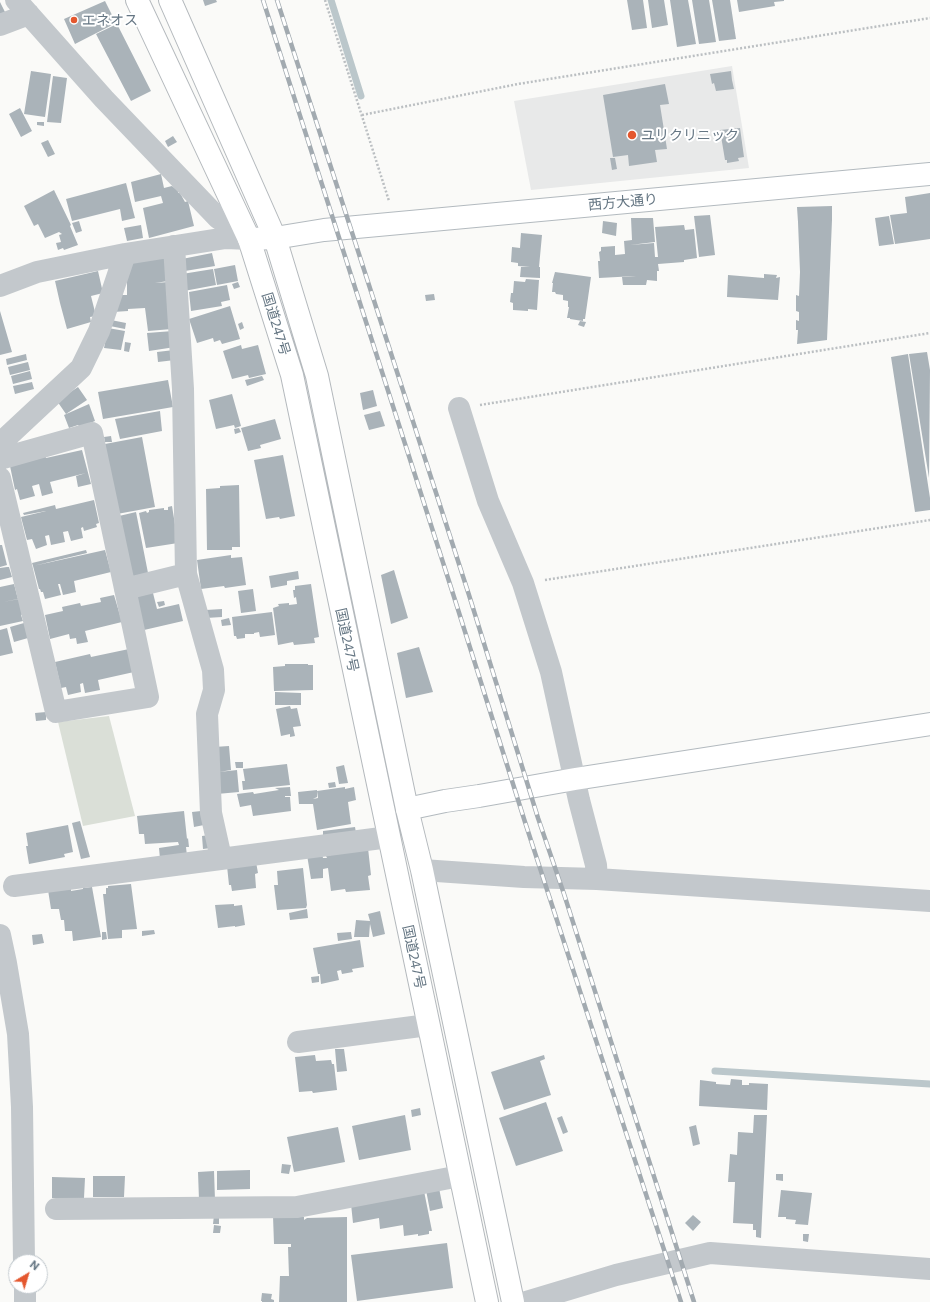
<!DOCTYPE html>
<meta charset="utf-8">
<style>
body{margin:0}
#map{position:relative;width:930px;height:1302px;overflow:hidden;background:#fafaf8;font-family:Commissioner,sans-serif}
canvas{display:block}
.north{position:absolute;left:8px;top:1254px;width:40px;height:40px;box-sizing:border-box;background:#fff;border:1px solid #c1c8cd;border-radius:50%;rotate:38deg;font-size:11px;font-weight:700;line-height:16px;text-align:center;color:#657683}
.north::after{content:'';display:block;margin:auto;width:14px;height:18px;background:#e4572e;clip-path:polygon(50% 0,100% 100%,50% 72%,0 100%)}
</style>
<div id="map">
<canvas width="930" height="1302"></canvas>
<div class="north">N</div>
</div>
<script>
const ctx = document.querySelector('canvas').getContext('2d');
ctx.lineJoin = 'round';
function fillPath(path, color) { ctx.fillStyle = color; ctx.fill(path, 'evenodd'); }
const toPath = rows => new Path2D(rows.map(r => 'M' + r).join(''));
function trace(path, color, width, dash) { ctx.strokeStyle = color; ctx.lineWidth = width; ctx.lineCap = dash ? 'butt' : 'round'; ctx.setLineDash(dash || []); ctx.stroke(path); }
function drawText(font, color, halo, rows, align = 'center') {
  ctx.font = font + ' Commissioner,"Noto Sans JP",sans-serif'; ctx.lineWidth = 4; ctx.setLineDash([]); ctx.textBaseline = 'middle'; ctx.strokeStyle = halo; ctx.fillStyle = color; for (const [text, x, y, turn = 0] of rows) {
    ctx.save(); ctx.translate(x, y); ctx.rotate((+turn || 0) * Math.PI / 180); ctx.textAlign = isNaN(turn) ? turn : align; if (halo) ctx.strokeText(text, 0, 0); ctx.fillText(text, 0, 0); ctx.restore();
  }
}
fillPath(toPath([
 [732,66,749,168,531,190,514,101]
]), '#e8e9e9');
fillPath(toPath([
 [109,716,135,816,83,826,58,722]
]), '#dadfd7');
trace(toPath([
 [331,0,361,96],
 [715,1071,930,1084]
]), '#bbc7cb', 7);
fillPath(toPath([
 [203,0,216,0,217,2,205,6],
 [627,0,643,0,647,28,632,30],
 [648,0,664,0,668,25,652,28],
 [670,0,688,0,696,44,677,47],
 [692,0,709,0,716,42,699,44],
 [712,0,730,0,736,39,719,41],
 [737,0,784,0,784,1,774,2,775,6,739,12],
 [105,1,116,23,75,44,64,19],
 [0,2,5,12,0,14],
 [117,24,151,91,131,101,96,34],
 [31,71,51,74,45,117,24,114],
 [731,71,732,80,723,82,732,80,734,89,716,91,714,83,712,84,710,74],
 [53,76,67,78,61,123,47,122],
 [665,84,669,104,660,105,667,149,655,150,657,162,629,166,628,155,613,157,603,95],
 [20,108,32,131,21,137,9,114],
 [37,122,44,122,44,126,37,125],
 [740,128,744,157,738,158,739,161,727,163,727,160,725,160,720,130],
 [173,136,177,142,168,147,165,141],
 [48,140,55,154,48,157,41,143],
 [610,158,615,158,617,169,612,170],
 [161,174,164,188,172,186,178,191,178,193,180,193,185,202,188,201,194,226,149,238,143,208,163,203,161,196,135,202,131,182],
 [126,183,135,218,122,221,120,209,72,221,66,199],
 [54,190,71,225,70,226,78,245,64,250,63,248,58,250,56,243,61,242,59,235,62,234,59,232,45,238,38,224,34,226,24,206],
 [930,193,930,239,895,244,890,215,907,213,905,197],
 [832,206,832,220,798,222,797,207],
 [710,215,715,255,699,257,694,216],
 [889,216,894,244,879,246,875,218],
 [631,218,653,218,655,242,630,245,654,243,655,257,658,257,655,227,684,225,685,230,694,229,697,258,684,260,684,262,658,264,659,271,657,271,657,281,647,280,646,285,623,285,622,277,636,276,599,278,598,261,600,261,599,252,601,251,601,247,615,246,615,255,625,254,624,241,632,240],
 [832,220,827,340,797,344,798,330,796,330,796,320,799,321,799,312,796,311,796,295,799,296,800,272,798,222],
 [79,221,82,231,76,233,72,223],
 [603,221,617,223,616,236,602,233],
 [141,225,143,238,127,241,124,228],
 [521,233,542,235,539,267,540,267,540,278,520,277,521,267,530,267,518,266,518,263,511,262,512,247,520,248],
 [212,253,215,266,185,271,182,259],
 [169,257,168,281,155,283,169,282,172,329,148,331,145,308,128,309,128,311,113,312,119,295,127,295,127,271,129,263],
 [235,265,238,281,217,285,214,269],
 [213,269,216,285,184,291,182,274],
 [98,271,103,293,91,296,96,316,90,317,91,322,67,329,60,303,74,300,60,303,55,281],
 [555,272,591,277,585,319,583,319,583,321,570,319,570,318,567,318,569,307,568,307,568,301,563,300,563,295,556,294,555,292,552,292,553,283,552,283],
 [764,274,777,275,776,278,780,277,778,300,727,297,728,275,764,278],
 [526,279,539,280,537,310,528,309,528,311,513,310,513,303,510,302,511,293,513,293,514,281,525,282],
 [238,282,240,287,234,289,232,284],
 [227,285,230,300,221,302,222,306,191,311,189,292],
 [434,294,435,300,426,301,425,295],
 [230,306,240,339,222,344,220,340,214,342,213,338,197,343,189,319],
 [0,311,12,352,0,355],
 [111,320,126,323,125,329,110,326],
 [580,321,586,322,584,327,578,325],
 [242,322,244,328,240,330,238,324],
 [108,328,125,331,121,350,104,348],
 [173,331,175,347,149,351,147,333],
 [125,342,131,343,129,352,124,351],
 [241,345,242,349,258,345,266,374,249,378,248,375,232,379,223,351],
 [174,350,175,360,158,362,157,352],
 [927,352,930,370,929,478,909,354],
 [26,354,27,360,7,365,6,359],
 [908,354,930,498,930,510,915,512,891,357],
 [28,362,30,370,10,375,8,367],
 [30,371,32,379,13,384,11,376],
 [262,376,264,380,247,386,245,380],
 [168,380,173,407,103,419,98,392],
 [32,382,34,389,15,394,13,386],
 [78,387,87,400,66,414,57,401],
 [373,390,377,406,363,410,360,393],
 [232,394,241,426,235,428,234,425,216,429,209,400],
 [89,404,95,421,80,427,78,425,69,428,64,415],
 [160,411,162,431,120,439,115,419],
 [380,411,385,426,369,430,364,415],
 [275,419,281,439,260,445,261,448,248,451,241,428],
 [239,428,241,432,235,434,234,429],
 [111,436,112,442,105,442,104,437],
 [142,437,155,507,117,514,105,444],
 [82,450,91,484,78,487,76,476,86,473,50,482,53,493,42,496,39,484,32,486,35,496,20,500,17,489,15,490,10,466,45,455,46,458],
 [283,455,295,516,280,519,279,517,266,519,254,460],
 [239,485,240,547,232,547,232,550,207,550,206,489,220,488,220,486],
 [94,500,99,523,96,524,97,527,84,531,83,527,81,528,83,538,71,541,68,531,63,532,65,542,51,545,49,535,45,536,47,545,36,549,32,539,27,540,21,517,46,511,24,515,23,513,55,505,56,509],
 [172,506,178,543,146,548,139,513,146,511,147,513,149,512,149,510,164,508,164,510,168,510,168,507],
 [136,512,149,578,131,581,119,516],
 [0,545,2,545,7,565,0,567],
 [86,550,87,553,33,566,32,563],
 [105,550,111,572,74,581,76,592,63,595,60,584,58,584,61,595,45,599,43,592,41,592,40,589,39,589,33,566],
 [231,555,231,558,242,557,246,585,225,588,224,586,201,589,197,560],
 [7,567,9,567,12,577,0,580,0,568],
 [394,570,408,618,391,624,381,575],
 [298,571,299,579,287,581,287,585,271,588,269,576],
 [14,584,18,599,3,602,19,599,23,614,21,615,23,621,0,626,0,587],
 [311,584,319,637,314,638,315,643,294,645,293,642,278,645,273,608,279,606,278,604,289,603,289,605,297,604,296,597,294,598,293,590,295,590,295,586],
 [152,589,157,609,179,604,183,621,144,630,135,593],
 [253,589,256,611,241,613,238,591],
 [114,595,122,622,85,631,88,642,77,644,76,638,70,639,69,634,50,639,45,615,63,611,62,607,80,603,81,606,101,602,100,598],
 [164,601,165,605,159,607,157,602],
 [222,609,222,617,206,618,206,610],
 [272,612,275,635,260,637,259,632,254,633,254,634,245,634,245,638,237,639,236,636,234,636,232,617],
 [229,618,231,625,222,626,221,620],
 [24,623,28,638,14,642,10,627],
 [7,628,13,653,0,656,0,630],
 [419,647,433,692,406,698,397,653],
 [129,649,134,672,98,680,100,690,85,693,83,683,80,684,81,692,68,695,66,687,61,688,55,662,90,654,91,657],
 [285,664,308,664,308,665,313,665,313,690,274,691,273,667,285,666],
 [275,692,301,693,301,705,275,705],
 [290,706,291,709,297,708,301,726,293,727,295,736,290,737,290,734,281,736,276,709],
 [46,712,46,720,36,721,35,713],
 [229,746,231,770,219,772,237,770,239,792,217,794,214,747],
 [235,762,243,762,243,768,236,768],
 [287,764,290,785,243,790,242,781,245,781,243,769],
 [344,765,348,783,339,784,336,767],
 [335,782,336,787,329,788,328,783],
 [290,787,291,796,285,796,285,797,290,797,291,811,253,816,251,805,240,807,237,794,253,792,254,794,279,790,275,788],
 [345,787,345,789,354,787,356,800,348,802,351,824,317,830,313,804,299,804,298,792,317,790,317,797,313,799,318,798,317,791],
 [184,811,187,839,188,838,189,847,186,847,187,856,160,859,159,848,179,845,178,842,145,844,144,834,139,834,137,816],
 [201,811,204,825,194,827,192,812],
 [80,821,90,857,81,859,72,823],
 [68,825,73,852,64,854,65,857,29,864,26,846,28,846,26,833],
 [355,827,356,833,323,838,323,831],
 [209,835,211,848,203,849,202,836],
 [368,848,371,875,368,876,370,890,346,892,345,889,331,891,328,868,323,869,323,878,311,879,307,855,322,854,323,858,327,858,326,856],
 [256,862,258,873,255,874,256,888,232,891,231,885,229,885,227,866],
 [303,868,307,905,306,908,277,910,274,885,278,885,277,871],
 [131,884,137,929,122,930,122,938,108,939,103,894,106,894,106,888,108,888,108,886],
 [71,887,71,891,83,889,83,888,92,887,101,937,73,941,72,931,65,931,64,920,61,920,59,909,51,909,48,890],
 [234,904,234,906,242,905,245,925,235,927,235,926,218,928,215,905],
 [307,909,308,918,290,920,289,913],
 [380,911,385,934,373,937,370,924,369,937,354,937,356,920,370,921,368,914],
 [154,930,155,934,142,936,142,931],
 [102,932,106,932,107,939,102,940],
 [351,932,352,939,338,941,337,933],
 [42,934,44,943,33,945,32,935],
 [360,940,364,967,352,969,353,972,342,974,341,970,337,971,339,980,321,984,320,974,318,974,313,948],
 [319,976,319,982,312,983,311,977],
 [335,1049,344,1049,347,1071,337,1072],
 [315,1055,316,1061,331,1060,332,1064,334,1064,337,1090,313,1093,312,1091,299,1092,295,1057],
 [544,1055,545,1059,540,1061,551,1095,504,1110,491,1072],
 [731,1079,742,1080,742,1085,749,1085,749,1083,768,1084,767,1110,699,1106,700,1080,716,1082,716,1084,730,1085],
 [546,1102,563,1151,516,1166,499,1118],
 [420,1108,421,1115,412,1117,411,1110],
 [405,1115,411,1150,359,1160,352,1126],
 [754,1115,767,1115,761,1238,756,1237,756,1230,753,1230,753,1224,733,1223,735,1182,728,1182,730,1154,737,1155,738,1132,753,1133],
 [562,1116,568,1132,563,1134,557,1118],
 [696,1125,700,1144,693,1146,689,1127],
 [338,1127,345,1162,294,1172,287,1137],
 [282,1164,291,1165,289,1174,281,1173],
 [250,1170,250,1189,217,1190,217,1171],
 [214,1171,215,1200,199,1200,198,1172],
 [776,1174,783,1174,783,1181,776,1180],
 [93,1176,125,1176,124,1197,93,1197],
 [52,1177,85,1178,84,1198,52,1198],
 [439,1188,443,1208,430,1211,426,1190],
 [781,1190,812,1193,808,1225,795,1224,796,1220,786,1219,786,1217,778,1217],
 [424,1191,432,1231,429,1231,429,1234,418,1236,418,1234,404,1236,403,1225,380,1229,379,1218,353,1223,351,1204],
 [214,1215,219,1216,219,1224,213,1224],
 [693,1215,701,1222,693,1231,685,1223],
 [273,1216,304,1217,304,1220,307,1218,347,1217,347,1302,279,1302,280,1276,289,1276,288,1247,291,1247,291,1244,274,1244],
 [214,1225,221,1226,220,1233,213,1233],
 [803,1234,809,1234,808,1242,803,1241],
 [447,1243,453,1288,357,1301,351,1255],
 [262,1293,272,1294,271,1299,274,1300,274,1302,262,1302,262,1301,261,1301]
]), '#aab3b9');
const secondary = toPath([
 [249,239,275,238,324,230,930,174],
 [407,809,445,801,479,796,575,779,930,724]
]);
const highway = toPath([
 [137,0,249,239,292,375,487,1302],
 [170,0,275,238,317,376,407,809,422,870,513,1302]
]);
trace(secondary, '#b3babf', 24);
trace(highway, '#b4b9bd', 24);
trace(toPath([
 [325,0,389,201],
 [362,115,518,84,930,18],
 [480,405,930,333],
 [545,580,930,520]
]), '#bbbfc2', 2.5, [2, 2]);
trace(toPath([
 [16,0,104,99,218,218,249,239],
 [0,25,29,14],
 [174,246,183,389,186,574,213,670,214,690,207,714,211,813,221,858],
 [0,286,37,272,125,254,226,238,249,239],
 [459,408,488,501,523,583,551,672,579,800,596,865,597,879],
 [0,451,5,439,81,368,99,331,125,254],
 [0,459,92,433,148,697,56,712,0,478],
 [125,589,186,574],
 [422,870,524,877,597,879,930,901],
 [14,886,389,837],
 [0,935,6,963,18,1034,22,1107,24,1262],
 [298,1042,428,1025],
 [56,1209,297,1207,460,1176],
 [25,1286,25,1302],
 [526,1302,616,1275,710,1253,930,1269]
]), '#c3c8cc', 22);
trace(secondary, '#fff', 22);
trace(highway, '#fff', 22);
const rail = toPath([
 [263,0,455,600,525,822,681,1302],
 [277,0,469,595,538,818,564,894,694,1302]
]);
trace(rail, '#a2aab0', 4.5);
trace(rail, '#fff', 3, [9]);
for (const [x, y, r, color] of [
 [74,20,4,"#e4572e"],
 [632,135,5,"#e4572e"]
]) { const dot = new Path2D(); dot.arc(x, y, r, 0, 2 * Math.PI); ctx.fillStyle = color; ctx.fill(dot); trace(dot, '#fff', 1.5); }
drawText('14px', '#657683', '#fff', [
 ["エネオス",82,20],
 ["ユリクリニック",641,135]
], 'left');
drawText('14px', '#657683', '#fff', [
 ["西方大通り",623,202,-5],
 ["国道247号",276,324,73],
 ["国道247号",347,640,78],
 ["国道247号",414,957,78]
]);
</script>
